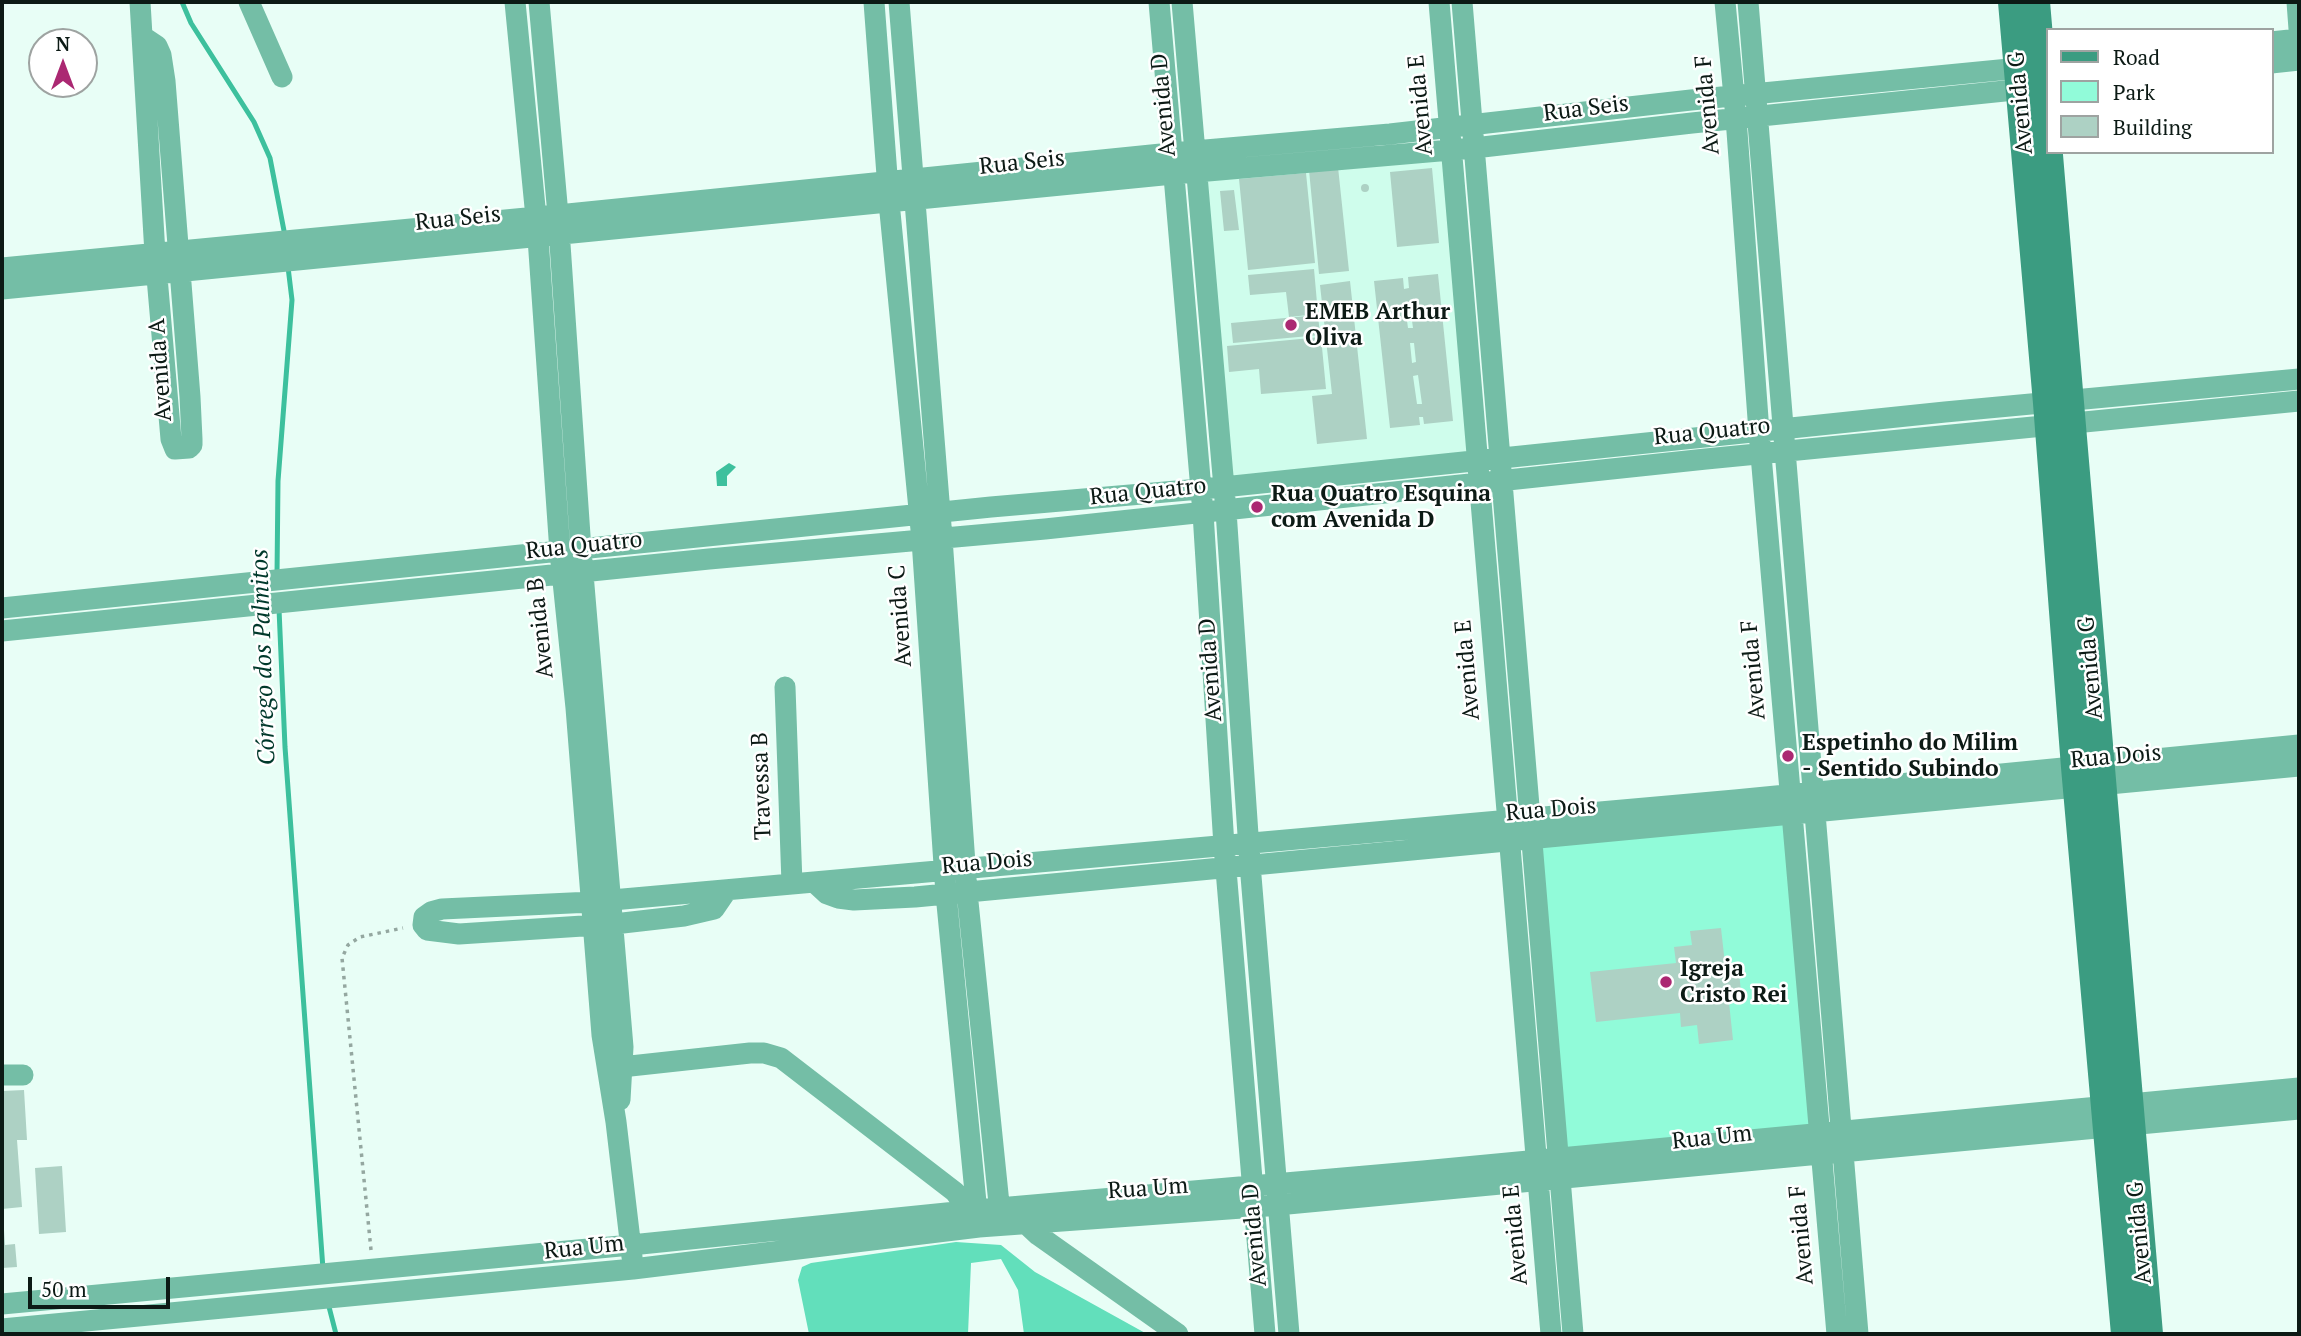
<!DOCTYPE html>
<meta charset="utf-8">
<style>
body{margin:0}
#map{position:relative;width:2301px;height:1336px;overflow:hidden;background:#e8fef6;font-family:"PT Serif",serif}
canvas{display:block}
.frame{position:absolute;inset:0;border:4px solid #0c1a15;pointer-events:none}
.legend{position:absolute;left:2046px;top:28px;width:228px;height:126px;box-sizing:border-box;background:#fff;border:2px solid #9ea3a1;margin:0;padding:9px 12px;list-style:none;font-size:21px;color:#0c1a15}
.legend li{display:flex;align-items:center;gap:14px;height:35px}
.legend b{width:35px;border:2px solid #9ea3a1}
.north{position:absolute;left:28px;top:28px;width:70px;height:70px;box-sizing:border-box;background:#fff;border:2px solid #9ea3a1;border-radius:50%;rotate:0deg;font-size:19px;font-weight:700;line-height:28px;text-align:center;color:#0c1a15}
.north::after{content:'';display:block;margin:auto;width:24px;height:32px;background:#ab2872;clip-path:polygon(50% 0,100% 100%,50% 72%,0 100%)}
.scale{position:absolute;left:28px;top:1277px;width:142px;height:32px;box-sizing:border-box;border:4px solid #0c1a15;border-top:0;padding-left:9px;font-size:21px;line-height:24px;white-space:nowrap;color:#0c1a15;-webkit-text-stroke:5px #fff;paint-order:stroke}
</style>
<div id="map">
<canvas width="2301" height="1336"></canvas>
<div class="frame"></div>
<ul class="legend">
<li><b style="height:9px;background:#3b9c81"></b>Road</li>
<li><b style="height:19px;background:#91fbd9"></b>Park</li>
<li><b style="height:19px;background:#add1c4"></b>Building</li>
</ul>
<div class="north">N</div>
<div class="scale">50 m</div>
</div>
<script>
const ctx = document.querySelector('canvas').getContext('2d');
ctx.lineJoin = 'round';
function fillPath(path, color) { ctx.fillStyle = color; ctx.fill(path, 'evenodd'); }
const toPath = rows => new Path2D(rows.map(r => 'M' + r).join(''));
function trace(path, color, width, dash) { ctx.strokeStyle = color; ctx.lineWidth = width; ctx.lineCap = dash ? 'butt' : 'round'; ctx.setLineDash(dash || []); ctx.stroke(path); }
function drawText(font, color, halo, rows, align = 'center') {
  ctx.font = font + ' "PT Serif",serif'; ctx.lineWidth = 5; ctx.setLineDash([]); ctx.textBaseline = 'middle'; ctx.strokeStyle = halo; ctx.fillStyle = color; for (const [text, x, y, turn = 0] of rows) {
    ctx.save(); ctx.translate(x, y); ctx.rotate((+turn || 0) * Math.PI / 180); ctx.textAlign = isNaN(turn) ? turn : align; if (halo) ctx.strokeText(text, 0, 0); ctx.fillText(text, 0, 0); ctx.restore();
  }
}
fillPath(toPath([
 [1446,156,1474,458,1225,484,1204,180]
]), '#cffdec');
fillPath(toPath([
 [1793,813,1819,1134,1558,1158,1532,838]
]), '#91fbd9');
fillPath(toPath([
 [956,1242,1001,1245,1035,1272,1147,1334,1024,1334,1018,1290,1001,1259,971,1263,968,1334,809,1334,798,1280,802,1267,811,1263]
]), '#62dfbb');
fillPath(toPath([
 [729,463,736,467,727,476,727,486,717,486,716,472]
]), '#3dc09d');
trace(toPath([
 [182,2,191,23,254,122,270,158,285,236],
 [277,575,278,481,292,300,288,267],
 [279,609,285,747,323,1269],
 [328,1303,336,1334]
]), '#3dc09d', 5);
fillPath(toPath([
 [1338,167,1349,271,1319,274,1309,170],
 [1432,168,1439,243,1397,247,1390,172],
 [1306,173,1315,263,1248,270,1239,179],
 '1361 188a4 4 0 1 1 8 0a4 4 0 1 1-8 0Z',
 [1234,190,1239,230,1224,231,1220,191],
 [1314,269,1318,314,1289,317,1286,292,1250,295,1248,275],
 [1438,274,1453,421,1424,424,1423,417,1419,417,1420,425,1390,428,1374,281,1403,278,1404,289,1409,288,1408,277],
 [1405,306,1410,306,1413,328,1408,328],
 [1410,343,1414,343,1416,362,1412,363],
 [1418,375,1422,404,1417,404,1413,376],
 [1350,281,1367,439,1317,444,1312,396,1332,394,1320,285],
 [1318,315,1320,335,1233,343,1231,323],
 [1321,337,1326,389,1261,394,1259,369,1229,372,1227,346],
 [1721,928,1726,973,1739,972,1741,992,1728,993,1733,1040,1699,1044,1697,1025,1681,1027,1680,1013,1596,1022,1590,972,1676,963,1674,947,1692,945,1690,931],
 [24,1090,27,1140,17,1140,22,1207,2,1209,2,1091],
 [62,1166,66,1232,39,1234,35,1168],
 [2,1230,4,1230,5,1245,15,1244,17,1267,2,1268]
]), '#add1c4');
trace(toPath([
 [371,1250,342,958,348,945,360,937,403,928]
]), '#94a7a0', 3.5, [3.5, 5]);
trace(toPath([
 [140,2,155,254,171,439,175,449,189,448,192,445,192,439,190,397,165,81,161,55,157,46,142,36],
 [249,2,282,77],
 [515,2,538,238,560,552,576,708,602,1035,616,1122,632,1257],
 [539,2,558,215,581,550,623,1047,620,1100],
 [874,2,889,202,922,540,946,894,978,1223],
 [899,2,942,538,967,892,1001,1223],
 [1159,2,1203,513,1224,846,1265,1334],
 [1182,2,1226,511,1250,864,1289,1334],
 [1439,2,1551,1334],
 [1462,2,1573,1334],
 [1725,2,1736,118,1759,432,1837,1334],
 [1748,2,1858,1334],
 [2297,2,2299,29],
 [2271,42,2299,39],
 [2271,63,2299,60],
 [2,268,558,215,1171,153,1390,134,1691,100,2030,67],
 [2,289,1173,174,1474,148,1692,123,2034,88],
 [2,608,991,507,1223,487,1945,412,2299,379],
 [2,631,709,559,1045,529,1706,459,2299,401],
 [785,687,792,884],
 [814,882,827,894,838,898,854,900,915,897,2299,766],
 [727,890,714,909,684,916,614,924,459,934,427,930,423,925,424,917,431,912,442,909,592,902,612,900,1735,800,2299,745],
 [612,1068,750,1053,764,1053,781,1058,955,1192,969,1211,970,1223],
 [2,1075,23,1075],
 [1022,1220,1038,1235,1178,1334],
 [2,1304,631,1245,976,1210,1423,1171,2299,1088],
 [2,1329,633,1269,979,1227,1256,1207,2299,1109]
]), '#74bea6', 21);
trace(toPath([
 [2013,2,2048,403,2076,767,2126,1334],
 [2035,2,2148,1334]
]), '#3b9c81', 30);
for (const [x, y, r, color] of [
 [1291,325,7,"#ab2872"],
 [1257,507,7,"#ab2872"],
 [1788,756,7,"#ab2872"],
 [1666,982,7,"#ab2872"]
]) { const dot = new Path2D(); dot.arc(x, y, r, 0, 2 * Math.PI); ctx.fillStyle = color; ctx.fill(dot); trace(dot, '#fff', 2.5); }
drawText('23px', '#0c1a15', '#fff', [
 ["Avenida G",2021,103,-95],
 ["Avenida D",1164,105,-95],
 ["Avenida E",1421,105,-95],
 ["Avenida F",1708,105,-95],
 ["Rua Seis",1586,109,-7],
 ["Rua Seis",1022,163,-6],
 ["Rua Seis",458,219,-6],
 ["Avenida A",161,370,-94],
 ["Rua Quatro",1712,432,-6],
 ["Rua Quatro",1148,492,-6],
 ["Rua Quatro",584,546,-6],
 ["Avenida C",901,616,-94],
 ["Avenida B",541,628,-96],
 ["Avenida G",2091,668,-95],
 ["Avenida D",1211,670,-94],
 ["Avenida E",1468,670,-95],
 ["Avenida F",1754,670,-95],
 ["Rua Dois",2116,757,-5],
 ["Travessa B",762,786,-92],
 ["Rua Dois",1551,810,-5],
 ["Rua Dois",987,863,-5],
 ["Rua Um",1712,1138,-6],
 ["Rua Um",1148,1189,-4],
 ["Avenida G",2140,1233,-95],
 ["Avenida D",1255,1235,-95],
 ["Avenida E",1516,1235,-95],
 ["Avenida F",1802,1235,-95],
 ["Rua Um",584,1248,-6]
]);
drawText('bold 23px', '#0c1a15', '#fff', [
 ["EMEB Arthur",1305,312],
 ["Oliva",1305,338],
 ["Rua Quatro Esquina",1271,494],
 ["com Avenida D",1271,520],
 ["Espetinho do Milim",1802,743],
 ["- Sentido Subindo",1802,769],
 ["Igreja",1680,969],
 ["Cristo Rei",1680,995]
], 'left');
drawText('italic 24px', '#00392b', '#fff', [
 ["Córrego dos Palmitos",264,657,-92]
]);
</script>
